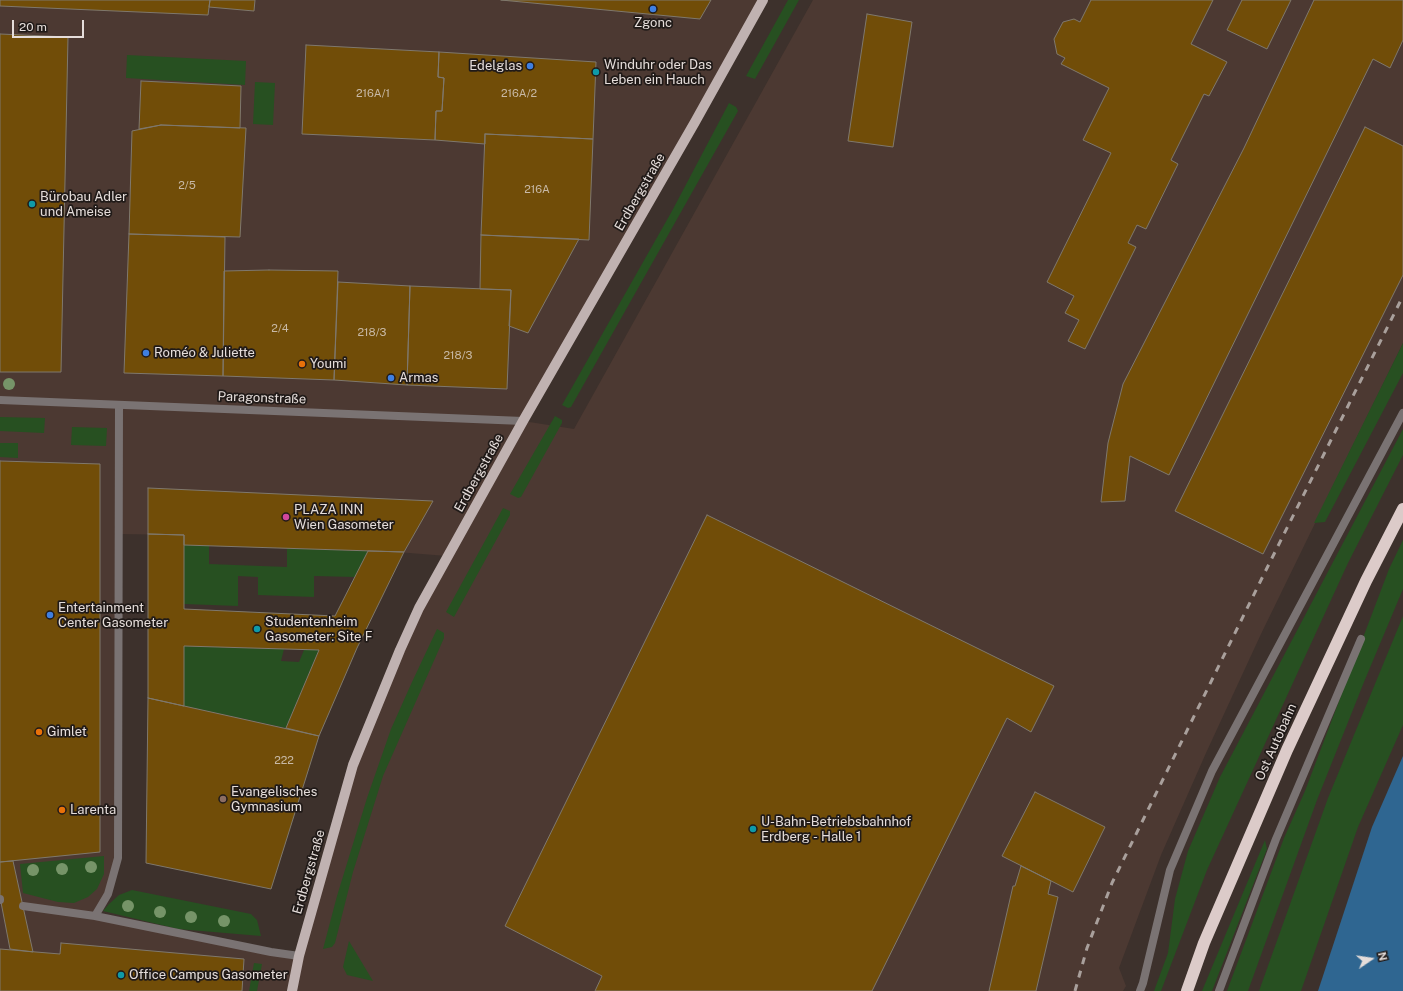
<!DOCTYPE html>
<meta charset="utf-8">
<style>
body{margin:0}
#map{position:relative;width:1403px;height:991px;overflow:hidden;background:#3d312c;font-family:"Public Sans",sans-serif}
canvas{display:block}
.north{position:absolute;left:1351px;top:939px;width:40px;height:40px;-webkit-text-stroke:3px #201a18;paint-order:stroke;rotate:77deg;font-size:11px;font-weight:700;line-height:16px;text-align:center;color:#e5ddda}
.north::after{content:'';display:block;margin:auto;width:14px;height:18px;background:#e5ddda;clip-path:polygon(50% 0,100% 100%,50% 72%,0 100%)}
.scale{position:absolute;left:12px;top:20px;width:72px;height:18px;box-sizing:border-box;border:2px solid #e5ddda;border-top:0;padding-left:5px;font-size:12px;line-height:14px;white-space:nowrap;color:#e5ddda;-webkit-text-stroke:3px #201a18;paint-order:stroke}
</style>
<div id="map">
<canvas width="1403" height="991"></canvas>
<div class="north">N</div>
<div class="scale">20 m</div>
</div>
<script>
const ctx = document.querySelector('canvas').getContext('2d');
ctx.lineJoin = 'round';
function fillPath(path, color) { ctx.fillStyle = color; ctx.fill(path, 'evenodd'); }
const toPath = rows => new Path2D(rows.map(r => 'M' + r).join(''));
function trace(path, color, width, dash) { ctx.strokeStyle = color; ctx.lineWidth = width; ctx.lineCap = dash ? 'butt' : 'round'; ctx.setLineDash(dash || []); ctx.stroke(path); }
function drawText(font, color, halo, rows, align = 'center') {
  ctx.font = font + ' "Public Sans",sans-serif'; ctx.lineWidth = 3.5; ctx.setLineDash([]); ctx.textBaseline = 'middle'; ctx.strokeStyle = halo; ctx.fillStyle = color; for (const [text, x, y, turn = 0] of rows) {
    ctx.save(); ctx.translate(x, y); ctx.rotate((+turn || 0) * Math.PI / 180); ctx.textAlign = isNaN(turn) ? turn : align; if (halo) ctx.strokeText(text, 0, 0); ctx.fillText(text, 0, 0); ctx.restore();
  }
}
fillPath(toPath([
 [0,0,763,0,523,421,574,429,813,0,1403,0,1403,343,1261,634,1206,753,1161,855,1119,968,1126,986,1123,991,0,991],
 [119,534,184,535,447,556,353,765,299,956,95,915,108,894,118,858]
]), '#4c3932');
fillPath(toPath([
 [788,0,799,0,755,79,746,76],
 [127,55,246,61,245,85,126,78],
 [255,82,275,83,273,125,253,124],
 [729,103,736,107,738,111,571,407,568,408,562,405,672,211],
 [1403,343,1403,373,1325,522,1314,523],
 [555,416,562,420,562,423,521,497,518,498,510,494],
 [0,417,45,418,44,433,0,431],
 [72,427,107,428,106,446,71,445],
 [1403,429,1403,455,1348,563,1207,870,1161,991,1154,991,1168,953,1175,899,1188,851,1220,777],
 [0,443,18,443,18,458,0,457],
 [503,508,510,511,510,515,454,617,446,612],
 [1403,540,1403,589,1364,682,1317,800,1248,991,1227,991,1284,838,1305,791,1389,569],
 [184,545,209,545,209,564,287,567,287,548,368,551,355,577,314,576,314,597,258,595,258,577,238,576,238,606,184,604],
 [1403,616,1403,725,1358,827,1301,991,1259,991,1328,798],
 [437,629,444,633,444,638,383,776,353,872,335,943,332,947,323,949,337,896,367,798,391,729,412,682],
 [184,646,284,649,281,661,299,662,304,650,319,650,286,728,184,706],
 [1265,840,1267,849,1212,991,1202,991],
 [104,856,104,874,97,889,88,897,74,903,58,902,23,893,20,864],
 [132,890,251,914,257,920,261,936,178,929,103,911,109,904,119,895],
 [349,941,373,981,347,975,343,967],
 [254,963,262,964,257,991,249,991]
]), '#275021');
fillPath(toPath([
 [1403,756,1403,991,1318,991,1372,827]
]), '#2f6691');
const building = toPath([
 [0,0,210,0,208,15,0,6,0,0],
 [210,0,255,0,254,11,209,7,210,0],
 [501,0,711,0,700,19,501,0],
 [1091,0,1213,0,1191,44,1227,62,1209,96,1204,94,1171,160,1178,164,1146,229,1137,225,1128,243,1136,247,1085,349,1068,341,1079,320,1065,313,1074,296,1047,282,1111,153,1083,140,1109,88,1061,64,1065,58,1057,54,1054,39,1063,22,1074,19,1080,22,1091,0],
 [1242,0,1291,0,1267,49,1227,30,1242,0],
 [1314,0,1403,0,1403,40,1390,68,1373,59,1169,475,1130,456,1125,501,1101,502,1108,443,1123,384,1244,148,1314,0],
 [867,14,912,22,893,147,848,141,867,14],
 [0,34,68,37,61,372,0,372,0,34],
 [306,45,439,52,438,77,444,78,442,111,436,111,435,140,302,134,306,45],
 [439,52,596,62,593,139,485,134,485,144,435,140,436,111,442,111,444,78,438,77,439,52],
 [141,81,241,86,240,128,161,125,139,129,141,81],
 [161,125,246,128,240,237,129,234,132,131,161,125],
 [1365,127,1403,146,1403,275,1263,554,1175,511,1365,127],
 [485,134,593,139,589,240,481,235,485,134],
 [129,234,225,237,223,376,124,373,129,234],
 [481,235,579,239,528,333,509,326,511,290,480,289,481,235],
 [269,270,338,271,334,380,223,376,224,271,269,270],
 [338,282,410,286,407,385,334,380,338,282],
 [410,286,511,290,507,389,407,385,410,286],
 [0,461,100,464,100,852,0,862,0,461],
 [148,488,433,501,404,552,184,545,184,535,148,534,148,488],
 [707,515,1054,686,1031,732,1007,718,872,991,595,991,602,976,505,926,707,515],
 [148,534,184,535,184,609,335,616,368,551,404,552,357,648,319,736,286,728,319,650,184,646,184,706,148,698,148,534],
 [148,698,319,736,271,889,146,863,148,698],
 [1035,792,1105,827,1073,892,1002,856,1035,792],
 [13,861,33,952,10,949,0,897,0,862,13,861],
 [1021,866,1051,881,1048,894,1058,897,1036,991,989,991,1013,886,1015,886,1021,866],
 [61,943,244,959,242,991,0,991,0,949,60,954,61,943]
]);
fillPath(building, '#714d08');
trace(building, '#7f786d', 1);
trace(toPath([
 [0,899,0,900],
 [23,906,95,916,271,952,299,956],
 [95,916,108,894,118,858,119,405],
 [1140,991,1143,983,1170,870,1212,771,1403,413],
 [1219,991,1276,839,1361,639]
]), '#7a7373', 8);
trace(toPath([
 [0,400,523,421]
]), '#7a7373', 8);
trace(toPath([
 [292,991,299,956,353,765,400,650,419,608,523,421,695,122,763,0]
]), '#c0b2b1', 10);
trace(toPath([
 [1187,991,1204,943,1287,750,1366,581,1403,509]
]), '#dccbc9', 12);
trace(toPath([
 [1075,991,1087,948,1112,883,1264,574,1403,296]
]), '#a9a09c', 3, [7, 7]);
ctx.fillStyle = '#769468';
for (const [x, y] of [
 [9,384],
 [91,867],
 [62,869],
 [33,870],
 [128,906],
 [160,912],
 [191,917],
 [224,921]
]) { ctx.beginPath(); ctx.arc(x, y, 6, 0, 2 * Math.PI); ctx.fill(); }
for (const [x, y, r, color] of [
 [653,9,4,"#3f7fe0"],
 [530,66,4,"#3f7fe0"],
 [596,72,4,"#0f9aa8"],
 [32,204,4,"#0f9aa8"],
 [146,353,4,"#3f7fe0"],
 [302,364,4,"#e8710a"],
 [391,378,4,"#3f7fe0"],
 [286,517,4,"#d1479c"],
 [50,615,4,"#3f7fe0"],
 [257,629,4,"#0f9aa8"],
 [39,732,4,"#e8710a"],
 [223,799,4,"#8d6e63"],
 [62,810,4,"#e8710a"],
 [753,829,4,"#0f9aa8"],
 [121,975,4,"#0f9aa8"]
]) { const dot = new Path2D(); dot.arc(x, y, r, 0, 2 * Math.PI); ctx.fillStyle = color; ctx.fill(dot); trace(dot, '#201a18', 1.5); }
drawText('11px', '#c8b9a6', null, [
 ["216A/1",373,94],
 ["216A/2",519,94],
 ["2/5",187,186],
 ["216A",537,190],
 ["2/4",280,329],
 ["218/3",372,333],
 ["218/3",458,356],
 ["222",284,761]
]);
drawText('13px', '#e5ddda', '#201a18', [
 ["Zgonc",653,23,"center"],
 ["Winduhr oder Das",604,65],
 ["Leben ein Hauch",604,80],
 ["Edelglas",522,66,"right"],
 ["Bürobau Adler",40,197],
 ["und Ameise",40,212],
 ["Roméo & Juliette",154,353],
 ["Youmi",310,364],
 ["Armas",399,378],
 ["PLAZA INN",294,510],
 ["Wien Gasometer",294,525],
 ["Entertainment",58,608],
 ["Center Gasometer",58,623],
 ["Studentenheim",265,622],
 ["Gasometer: Site F",265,637],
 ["Gimlet",47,732],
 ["Evangelisches",231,792],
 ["Gymnasium",231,807],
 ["Larenta",70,810],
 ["U-Bahn-Betriebsbahnhof",761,822],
 ["Erdberg - Halle 1",761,837],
 ["Office Campus Gasometer",129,975]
], 'left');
drawText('13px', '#e5ddda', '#201a18', [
 ["Erdbergstraße",640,192,-60],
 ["Paragonstraße",262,398,2],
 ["Erdbergstraße",479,473,-61],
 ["Ost Autobahn",1276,742,-66],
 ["Erdbergstraße",309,872,-74]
]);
</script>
